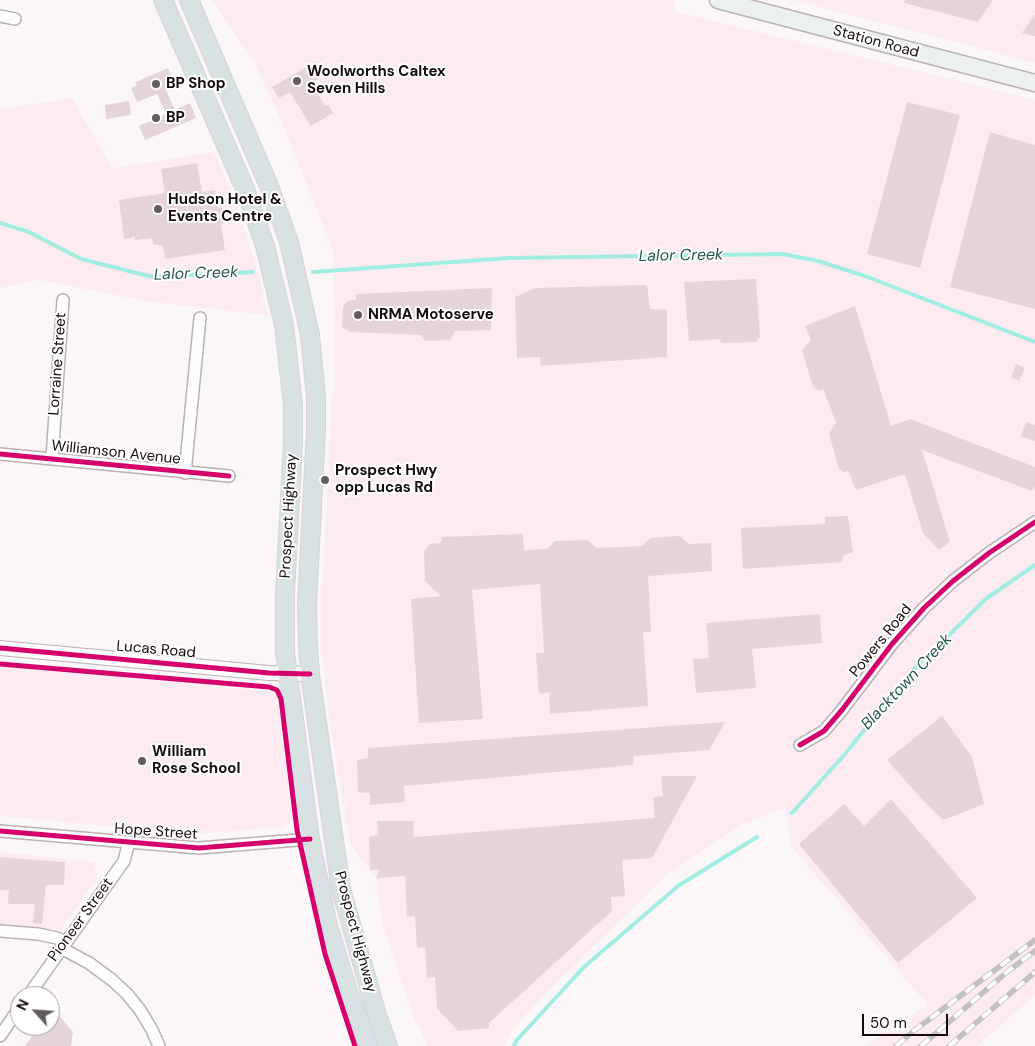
<!DOCTYPE html>
<style>
body{margin:0}
#map{position:relative;width:1035px;height:1046px;overflow:hidden;background:#fbf6f8;font-family:"DM Sans",sans-serif}
canvas{display:block}
.north{position:absolute;left:10px;top:986px;width:50px;height:50px;box-sizing:border-box;background:#fff;border:1px solid #a19d9f;border-radius:50%;rotate:296deg;font-size:14px;font-weight:700;line-height:20px;text-align:center;color:#14090e}
.north::after{content:'';display:block;margin:auto;width:18px;height:22px;background:#655c60;clip-path:polygon(50% 0,100% 100%,50% 72%,0 100%)}
.scale{position:absolute;left:862px;top:1014px;width:86px;height:22px;box-sizing:border-box;border:2px solid #14090e;border-top:0;padding-left:6px;font-size:15px;line-height:18px;white-space:nowrap;color:#14090e;-webkit-text-stroke:4px #fff;paint-order:stroke}
</style>
<div id="map">
<canvas width="1035" height="1046"></canvas>
<div class="north">N</div>
<div class="scale">50 m</div>
</div>
<script>
const ctx = document.querySelector('canvas').getContext('2d');
ctx.lineJoin = 'round';
function fillPath(path, color) { ctx.fillStyle = color; ctx.fill(path, 'evenodd'); }
const toPath = rows => new Path2D(rows.map(r => 'M' + r).join(''));
function trace(path, color, width, dash) { ctx.strokeStyle = color; ctx.lineWidth = width; ctx.lineCap = dash ? 'butt' : 'round'; ctx.setLineDash(dash || []); ctx.stroke(path); }
function drawText(font, color, halo, rows, align = 'center') {
  ctx.font = font + ' "DM Sans",sans-serif'; ctx.lineWidth = 4; ctx.setLineDash([]); ctx.textBaseline = 'middle'; ctx.strokeStyle = halo; ctx.fillStyle = color; for (const [text, x, y, turn = 0] of rows) {
    ctx.save(); ctx.translate(x, y); ctx.rotate((+turn || 0) * Math.PI / 180); ctx.textAlign = isNaN(turn) ? turn : align; if (halo) ctx.strokeText(text, 0, 0); ctx.fillText(text, 0, 0); ctx.restore();
  }
}
fillPath(toPath([
 [211,0,675,0,674,11,1035,100,1035,995,977,1046,865,1046,928,1005,791,846,786,808,742,824,663,878,528,1012,511,1033,504,1046,428,1046,413,1016,383,927,376,878,350,844,330,722,321,647,321,605,330,449,331,400,335,388,333,250,281,120,254,61],
 [793,0,1035,0,1035,63,880,23],
 [72,98,112,168,214,152,236,203,260,280,267,315,145,301,39,280,0,288,0,109],
 [0,667,269,691,277,697,292,816,290,822,284,827,192,834,0,816],
 [0,852,95,862,94,871,97,874,97,879,60,930,0,926]
]), '#fcecf2');
trace(toPath([
 [0,223,29,232,81,259,153,277,253,272],
 [313,272,509,258,783,254,818,261,865,276,1035,342],
 [792,813,845,754,911,672,987,598,1035,565],
 [514,1046,516,1041,583,968,678,886,757,837]
]), '#a2ede3', 4);
fillPath(toPath([
 [905,0,993,0,978,22,904,3],
 [1035,14,1035,36,1022,33],
 [312,64,320,78,312,83,325,106,328,105,333,113,311,126,290,92,279,98,272,87],
 [168,68,176,85,166,90,175,110,190,103,196,118,145,140,139,126,166,114,157,94,137,102,131,88,137,85,136,82],
 [129,101,131,115,106,119,105,105],
 [907,102,960,115,920,268,867,254],
 [990,132,1035,145,1035,309,950,287],
 [197,163,202,192,215,190,218,208,222,207,225,223,221,224,225,250,165,259,163,246,153,244,152,238,135,240,135,237,124,239,119,200,165,193,161,169],
 [756,279,760,337,756,342,721,343,720,339,689,341,684,282],
 [647,285,650,309,667,310,667,357,541,366,540,357,517,358,515,297,536,288],
 [492,288,491,330,455,331,450,340,425,341,421,335,350,332,342,327,343,307,348,301,356,300,356,294],
 [855,306,891,426,910,419,1035,467,1035,487,1032,491,922,450,950,542,939,550,923,533,905,474,856,490,848,471,844,472,839,469,829,434,836,422,823,389,819,391,813,387,802,350,811,340,805,326],
 [1016,364,1025,368,1019,381,1011,378],
 [1026,422,1035,425,1035,441,1021,436],
 [848,516,853,552,844,555,842,562,743,569,741,528,825,524,825,517],
 [523,534,524,550,547,549,555,541,587,540,597,548,642,546,650,538,680,536,689,544,711,543,712,571,648,576,651,632,643,632,648,706,550,714,549,692,539,694,536,653,544,653,540,584,472,590,483,719,419,723,411,599,441,596,425,581,424,550,430,544,441,543,442,537],
 [820,614,822,643,752,649,756,688,696,693,693,659,709,658,706,623],
 [942,716,972,757,984,804,943,820,920,797,887,760],
 [725,722,709,750,634,756,633,765,404,786,405,802,370,805,370,793,358,792,357,760,368,758,368,748],
 [661,776,697,776,652,858,622,860,625,896,611,897,612,911,489,1023,489,1028,458,1031,437,1008,435,977,427,978,425,947,417,948,415,916,407,917,405,876,376,878,380,869,370,870,369,837,378,835,377,821,413,821,414,837,655,818,653,797,663,796],
 [891,799,977,898,898,963,799,844,844,804,864,826],
 [0,857,65,862,64,885,46,885,42,924,33,923,35,904,8,904,9,890,0,890],
 [50,1005,73,1032,71,1046,25,1046,39,1026,50,1026]
]), '#e5d4dc');
const minor = toPath([
 [0,16,15,19],
 [0,454,229,476],
 [52,458,63,300],
 [185,473,200,318],
 [800,745,824,731,842,710,892,644,924,608,953,581,989,553,1035,522],
 [0,831,199,848,310,839],
 [0,931,38,934,57,938,65,942],
 [61,948,89,963,112,980,127,994,140,1010,152,1030,159,1046],
 [28,996,124,861,129,842],
 [0,1036,20,1007]
]);
const tertiary = toPath([
 [0,648,269,673,310,674]
]);
const secondary = toPath([
 [718,0,1035,83]
]);
const primary = toPath([
 [163,0,245,189,265,246,284,325,293,405,293,443,285,592,285,652,310,839,328,926,348,991,368,1046],
 [189,0,269,186,289,242,310,335,316,397,316,430,307,604,308,647,310,674,341,889,377,1015,388,1046]
]);
trace(minor, '#b9b1b4', 14);
trace(tertiary, '#b9b1b4', 16);
trace(secondary, '#b9b1b4', 19);
trace(primary, '#d8d4d6', 20);
trace(minor, '#fefefe', 11);
trace(tertiary, '#fefefe', 14);
trace(secondary, '#ecf0f0', 16);
trace(primary, '#d9e2e2', 18);
const rail = toPath([
 [896,1046,915,1030,1035,940],
 [921,1046,1007,972,1035,951],
 [949,1046,1035,972]
]);
trace(rail, '#c2c0c1', 5.5);
trace(rail, '#fff', 4, [11]);
trace(toPath([
 [0,454,229,476],
 [0,648,269,673,310,674],
 [0,664,269,687,277,690,281,699,297,830,325,954,355,1046],
 [800,745,824,731,842,710,892,644,924,608,953,581,989,553,1035,522],
 [0,831,199,848,310,839]
]), '#d6006c', 5);
for (const [x, y, r, color] of [
 [297,81,5,"#655c60"],
 [156,84,5,"#655c60"],
 [156,118,5,"#655c60"],
 [158,209,5,"#655c60"],
 [358,315,5,"#655c60"],
 [325,480,5,"#655c60"],
 [142,761,5,"#655c60"]
]) { const dot = new Path2D(); dot.arc(x, y, r, 0, 2 * Math.PI); ctx.fillStyle = color; ctx.fill(dot); trace(dot, '#fff', 2); }
drawText('15px', '#14090e', '#fff', [
 ["Station Road",876,42,15],
 ["Lorraine Street",58,364,-86],
 ["Williamson Avenue",116,453,6],
 ["Prospect Highway",289,516,-87],
 ["Powers Road",881,641,-51],
 ["Lucas Road",156,650,5],
 ["Hope Street",156,832,4],
 ["Pioneer Street",81,920,-54],
 ["Prospect Highway",355,932,75]
]);
drawText('bold 15px', '#14090e', '#fff', [
 ["Woolworths Caltex",307,72],
 ["Seven Hills",307,89],
 ["BP Shop",166,84],
 ["BP",166,118],
 ["Hudson Hotel &",168,200],
 ["Events Centre",168,217],
 ["NRMA Motoserve",368,315],
 ["Prospect Hwy",335,471],
 ["opp Lucas Rd",335,488],
 ["William",152,752],
 ["Rose School",152,769]
], 'left');
drawText('italic 16px', '#265650', '#fff', [
 ["Lalor Creek",681,256,-1],
 ["Lalor Creek",196,274,-2],
 ["Blacktown Creek",907,682,-47]
]);
</script>
